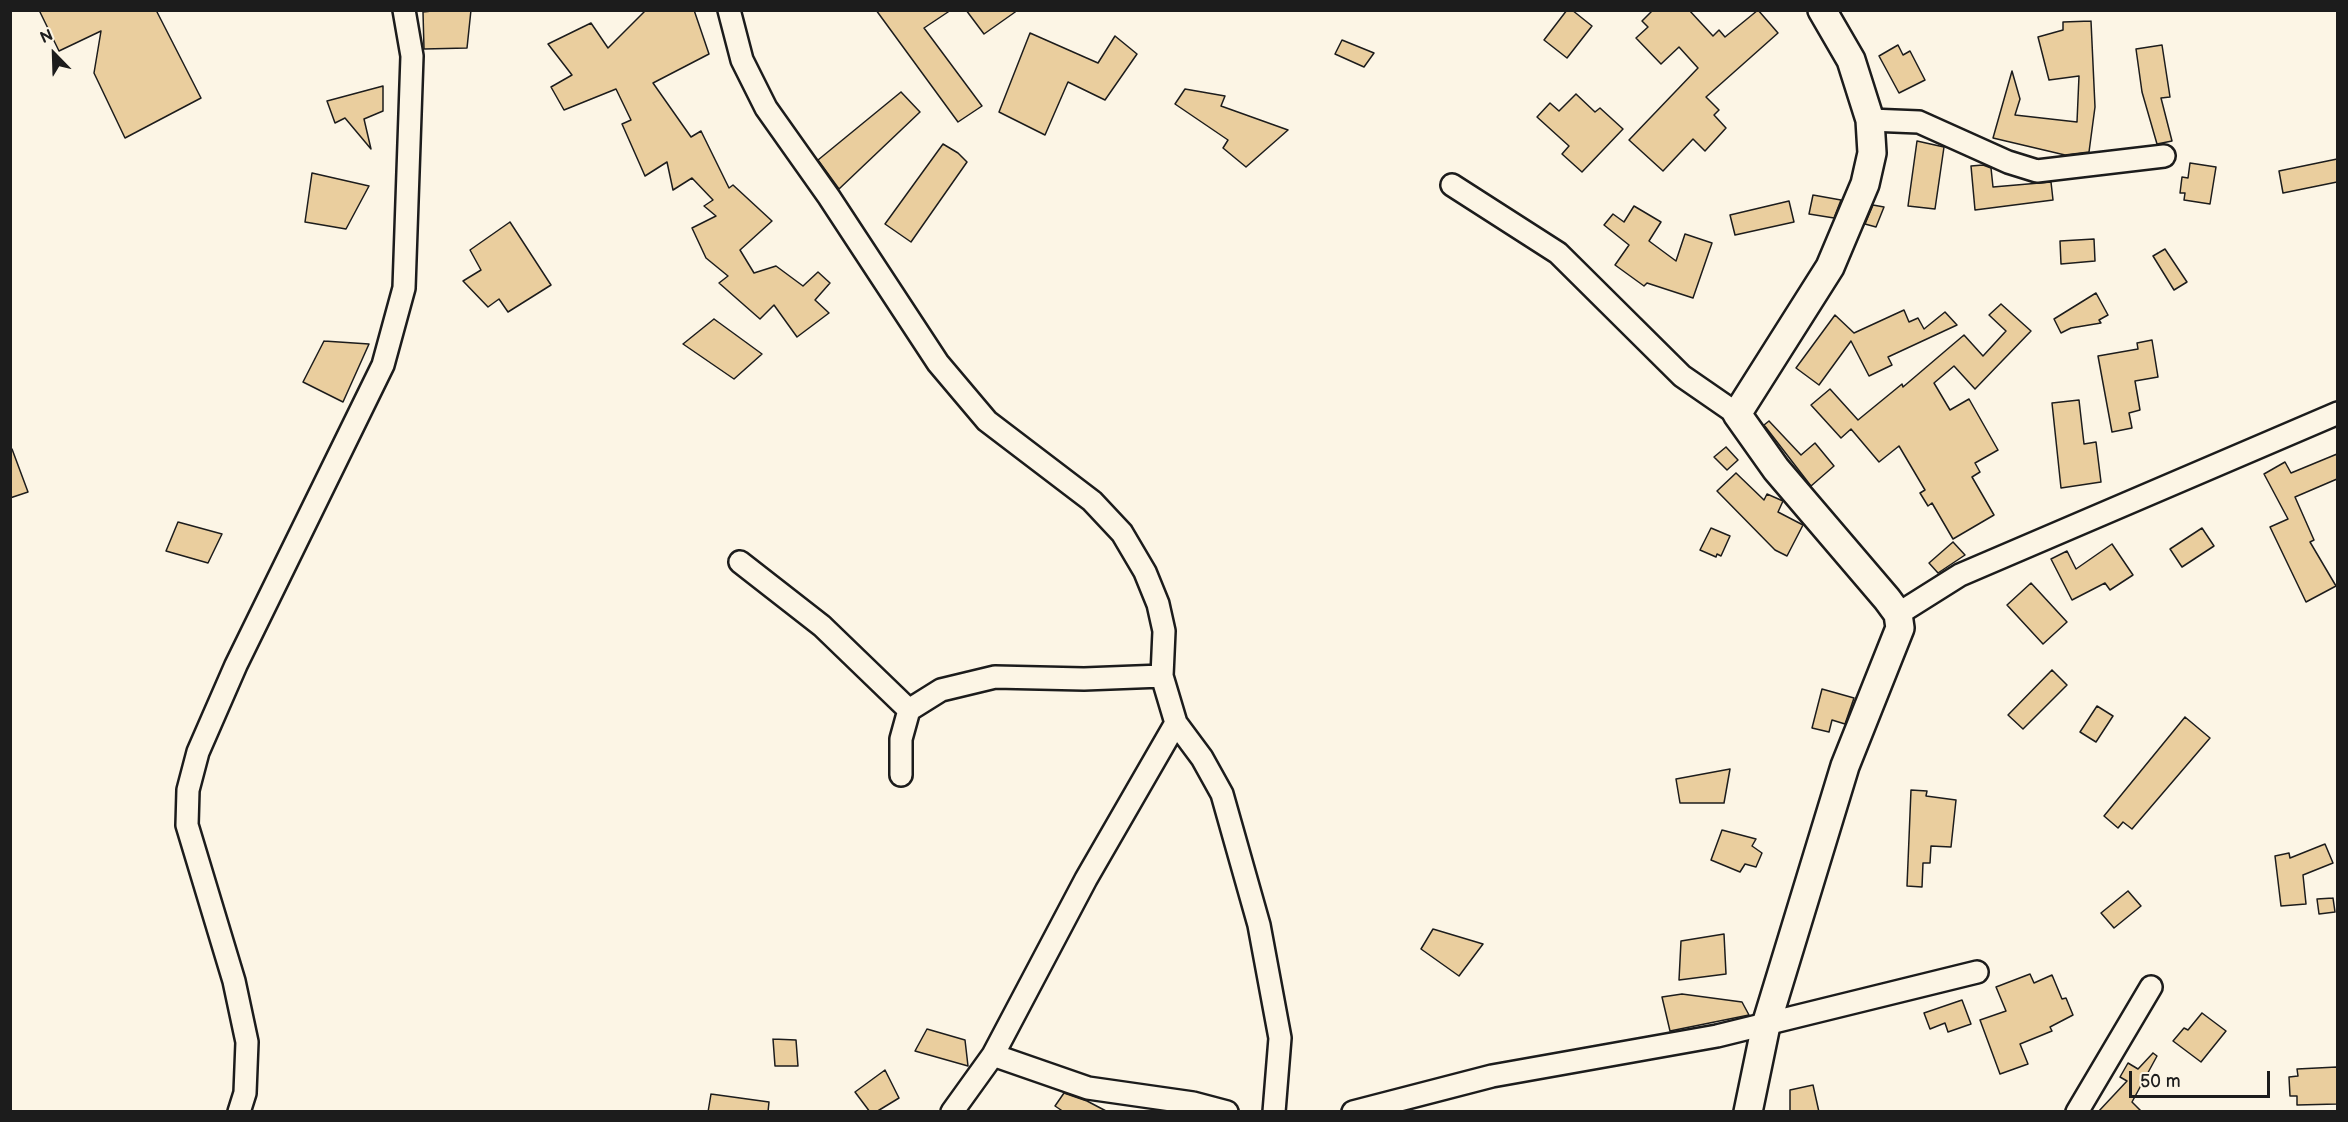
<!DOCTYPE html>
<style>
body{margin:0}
#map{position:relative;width:2348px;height:1122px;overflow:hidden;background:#fcf5e5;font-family:"Balsamiq Sans",sans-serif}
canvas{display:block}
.frame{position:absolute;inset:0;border:12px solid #1c1c1c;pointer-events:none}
.north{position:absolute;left:24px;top:24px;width:60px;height:60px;-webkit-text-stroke:4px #fcf5e5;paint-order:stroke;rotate:337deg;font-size:16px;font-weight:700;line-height:24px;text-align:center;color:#1c1c1c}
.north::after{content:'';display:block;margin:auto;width:21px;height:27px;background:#1c1c1c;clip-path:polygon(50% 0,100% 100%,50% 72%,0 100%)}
.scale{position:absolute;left:2129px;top:1071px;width:141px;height:27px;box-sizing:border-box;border:3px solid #1c1c1c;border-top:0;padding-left:8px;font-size:18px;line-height:21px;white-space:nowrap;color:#1c1c1c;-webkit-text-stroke:4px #fcf5e5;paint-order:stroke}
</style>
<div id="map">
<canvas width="2348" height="1122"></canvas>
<div class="frame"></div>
<div class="north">N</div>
<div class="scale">50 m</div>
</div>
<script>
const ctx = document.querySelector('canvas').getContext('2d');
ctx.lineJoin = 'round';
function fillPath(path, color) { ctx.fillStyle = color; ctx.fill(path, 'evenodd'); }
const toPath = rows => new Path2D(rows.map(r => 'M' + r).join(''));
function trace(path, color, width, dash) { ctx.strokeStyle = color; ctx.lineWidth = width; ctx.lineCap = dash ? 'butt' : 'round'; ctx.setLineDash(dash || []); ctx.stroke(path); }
const building = toPath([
 [39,10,156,10,201,98,125,138,94,73,101,31,59,51,39,10],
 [441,10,471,10,467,48,424,49,423,12,441,10],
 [646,10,694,10,709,54,653,83,691,137,701,131,729,188,733,185,772,221,740,250,754,273,776,266,803,286,818,272,830,283,815,300,829,313,797,337,774,305,760,319,719,283,728,276,706,258,692,228,716,216,704,206,713,200,692,178,673,190,667,162,645,176,622,124,631,120,616,89,564,110,551,87,572,75,548,44,591,23,608,48,646,10],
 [876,10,951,10,924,28,982,106,958,122,876,10],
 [966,10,1018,10,984,34,966,10],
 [1567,10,1572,10,1592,26,1567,58,1544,40,1567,10],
 [1653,10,1689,10,1713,36,1719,30,1725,37,1758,10,1778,33,1706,97,1719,110,1714,115,1726,128,1705,151,1693,139,1663,171,1629,140,1698,68,1679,47,1661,64,1636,38,1648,27,1642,21,1653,10],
 [2091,21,2095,107,2089,152,2065,155,1993,138,2012,71,2020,99,2015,115,2077,122,2079,76,2049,80,2038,37,2063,30,2063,22,2091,21],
 [1030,33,1098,63,1115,36,1137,54,1105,100,1068,82,1045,135,999,112,1030,33],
 [1342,40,1374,53,1364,67,1335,54,1342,40],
 [1898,45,1903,55,1910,51,1925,80,1899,93,1879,56,1898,45],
 [2162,45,2170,97,2161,98,2172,141,2157,144,2142,92,2136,49,2162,45],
 [383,86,383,111,364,119,371,149,345,118,335,123,327,101,383,86],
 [1185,89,1225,96,1221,106,1288,130,1246,167,1223,148,1228,140,1175,104,1185,89],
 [901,92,920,112,839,189,818,160,901,92],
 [1576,94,1595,112,1600,108,1623,129,1582,172,1562,154,1569,146,1537,117,1550,103,1559,111,1576,94],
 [1917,141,1944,147,1935,209,1908,206,1917,141],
 [943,144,958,153,967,162,911,242,885,224,943,144],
 [2337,159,2337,182,2283,193,2279,171,2337,159],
 [2190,163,2216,167,2210,204,2184,200,2185,193,2180,193,2182,177,2188,178,2190,163],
 [1983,165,1991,168,1993,187,2051,182,2053,200,1975,210,1971,166,1983,165],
 [312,173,369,186,346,229,305,222,312,173],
 [1813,195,1841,200,1834,218,1809,214,1813,195],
 [1789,201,1794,222,1735,235,1730,215,1789,201],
 [1873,205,1884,207,1876,227,1865,224,1873,205],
 [1634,206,1661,222,1649,241,1676,261,1685,234,1712,243,1693,298,1647,283,1644,286,1615,265,1629,245,1604,225,1613,214,1624,222,1634,206],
 [510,222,551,285,508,312,499,299,488,307,463,281,481,270,470,250,510,222],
 [2094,239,2095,261,2061,264,2060,241,2094,239],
 [2165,249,2187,282,2174,290,2153,256,2165,249],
 [2096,293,2108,315,2099,320,2101,323,2071,328,2061,333,2054,319,2096,293],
 [2001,304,2031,331,1975,389,1954,366,1934,383,1950,410,1969,399,1998,450,1975,463,1980,472,1972,477,1994,515,1953,539,1932,503,1928,506,1920,493,1925,490,1899,446,1879,462,1851,429,1841,438,1811,405,1830,389,1858,420,1902,384,1903,387,1964,335,1983,356,2006,331,1989,315,2001,304],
 [1904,310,1909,322,1918,318,1924,329,1945,312,1957,325,1888,357,1892,365,1869,376,1851,341,1819,385,1796,368,1835,315,1854,333,1904,310],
 [714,319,762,354,734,379,683,344,714,319],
 [2152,340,2158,377,2135,381,2140,410,2129,413,2132,428,2112,432,2098,356,2138,349,2137,343,2152,340],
 [324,341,369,344,343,402,303,382,324,341],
 [2079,400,2084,444,2096,442,2101,482,2061,488,2052,403,2079,400],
 [1769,421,1801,455,1815,443,1834,466,1811,486,1764,425,1769,421],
 [1726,447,1738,460,1727,470,1714,457,1726,447],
 [12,449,28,492,10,498,10,450,12,449],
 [2337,454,2337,479,2295,497,2314,540,2310,542,2336,586,2306,602,2270,527,2288,519,2264,474,2285,462,2291,473,2337,454],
 [1736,473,1764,500,1767,494,1783,501,1778,512,1803,525,1787,556,1775,550,1717,491,1736,473],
 [178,522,222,534,208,563,166,551,178,522],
 [1711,528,1730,536,1721,556,1717,554,1716,557,1700,550,1711,528],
 [2202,528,2214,546,2182,567,2170,549,2202,528],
 [1953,542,1965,555,1938,573,1929,563,1953,542],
 [2112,544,2133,575,2110,590,2105,583,2072,600,2051,559,2067,551,2076,569,2112,544],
 [2031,583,2067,622,2043,644,2007,605,2031,583],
 [2052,670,2067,685,2023,729,2008,715,2052,670],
 [1822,689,1854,698,1845,724,1832,720,1829,732,1812,728,1822,689],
 [2097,706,2113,716,2096,742,2080,732,2097,706],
 [2185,717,2210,738,2132,829,2123,822,2118,828,2104,816,2185,717],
 [1730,769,1724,803,1680,803,1676,779,1730,769],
 [1911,790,1927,791,1926,796,1956,800,1951,847,1931,846,1930,863,1923,863,1922,887,1907,886,1911,790],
 [1722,830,1756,839,1752,846,1762,853,1756,867,1745,864,1740,872,1711,860,1722,830],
 [2325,844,2333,863,2303,875,2306,904,2281,906,2275,856,2289,853,2290,858,2325,844],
 [2128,891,2141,906,2114,928,2101,913,2128,891],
 [2333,898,2335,912,2319,914,2317,899,2333,898],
 [1433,929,1483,944,1459,976,1421,949,1433,929],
 [1724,934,1726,974,1679,980,1681,941,1724,934],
 [2030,974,2034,983,2052,975,2062,999,2066,998,2073,1015,2050,1027,2052,1031,2020,1044,2028,1064,2000,1074,1980,1020,2006,1011,1996,987,2030,974],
 [1682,994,1742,1002,1749,1015,1670,1031,1662,997,1682,994],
 [1962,1000,1971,1024,1948,1032,1945,1023,1930,1029,1924,1013,1962,1000],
 [2202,1013,2226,1031,2201,1062,2173,1041,2184,1028,2188,1030,2202,1013],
 [927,1029,965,1040,968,1066,915,1051,927,1029],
 [773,1039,796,1040,798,1066,775,1066,773,1039],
 [2153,1053,2157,1056,2132,1102,2142,1112,2098,1112,2127,1081,2120,1077,2128,1063,2138,1069,2153,1053],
 [2337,1067,2337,1104,2297,1105,2297,1096,2290,1096,2289,1077,2298,1076,2297,1069,2337,1067],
 [885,1070,899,1098,876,1112,870,1112,855,1092,885,1070],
 [1813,1085,1819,1112,1790,1112,1790,1090,1813,1085],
 [1064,1093,1087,1101,1108,1112,1064,1112,1055,1106,1064,1093],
 [711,1094,769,1102,768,1112,708,1112,711,1094]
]);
fillPath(building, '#eace9e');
trace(building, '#1c1c1c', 1.5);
const minor = toPath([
 [729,10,742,60,766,108,829,197,938,363,987,421,1092,501,1122,533,1145,572,1158,604,1164,631,1162,676,1176,723,1202,758,1222,794,1259,925,1280,1038,1274,1112],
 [1870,120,1919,122,2008,162,2037,171,2164,156],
 [1452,185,1558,253,1682,376,1737,414],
 [740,562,822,626,909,710],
 [1898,614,1960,575,2338,413],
 [901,775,901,739,909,710,941,690,995,677,1084,679,1162,676],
 [993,1055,1088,1088,1193,1103,1227,1112],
 [239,1112,245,1093,247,1042,234,981,187,825,188,790,198,752,236,665,383,365,404,288,412,56,404,10],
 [952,1112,993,1055,1086,879,1176,723],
 [1353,1112,1492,1076,1717,1036,1977,972],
 [2077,1112,2151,987]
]);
const tertiary = toPath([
 [1748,1112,1766,1025,1845,766,1900,628,1898,614,1887,599,1776,469,1737,414,1830,267,1865,184,1872,153,1870,120,1851,60,1822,10]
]);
trace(minor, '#1c1c1c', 26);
trace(tertiary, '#1c1c1c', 32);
trace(minor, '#fcf5e5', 21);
trace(tertiary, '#fcf5e5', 27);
</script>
